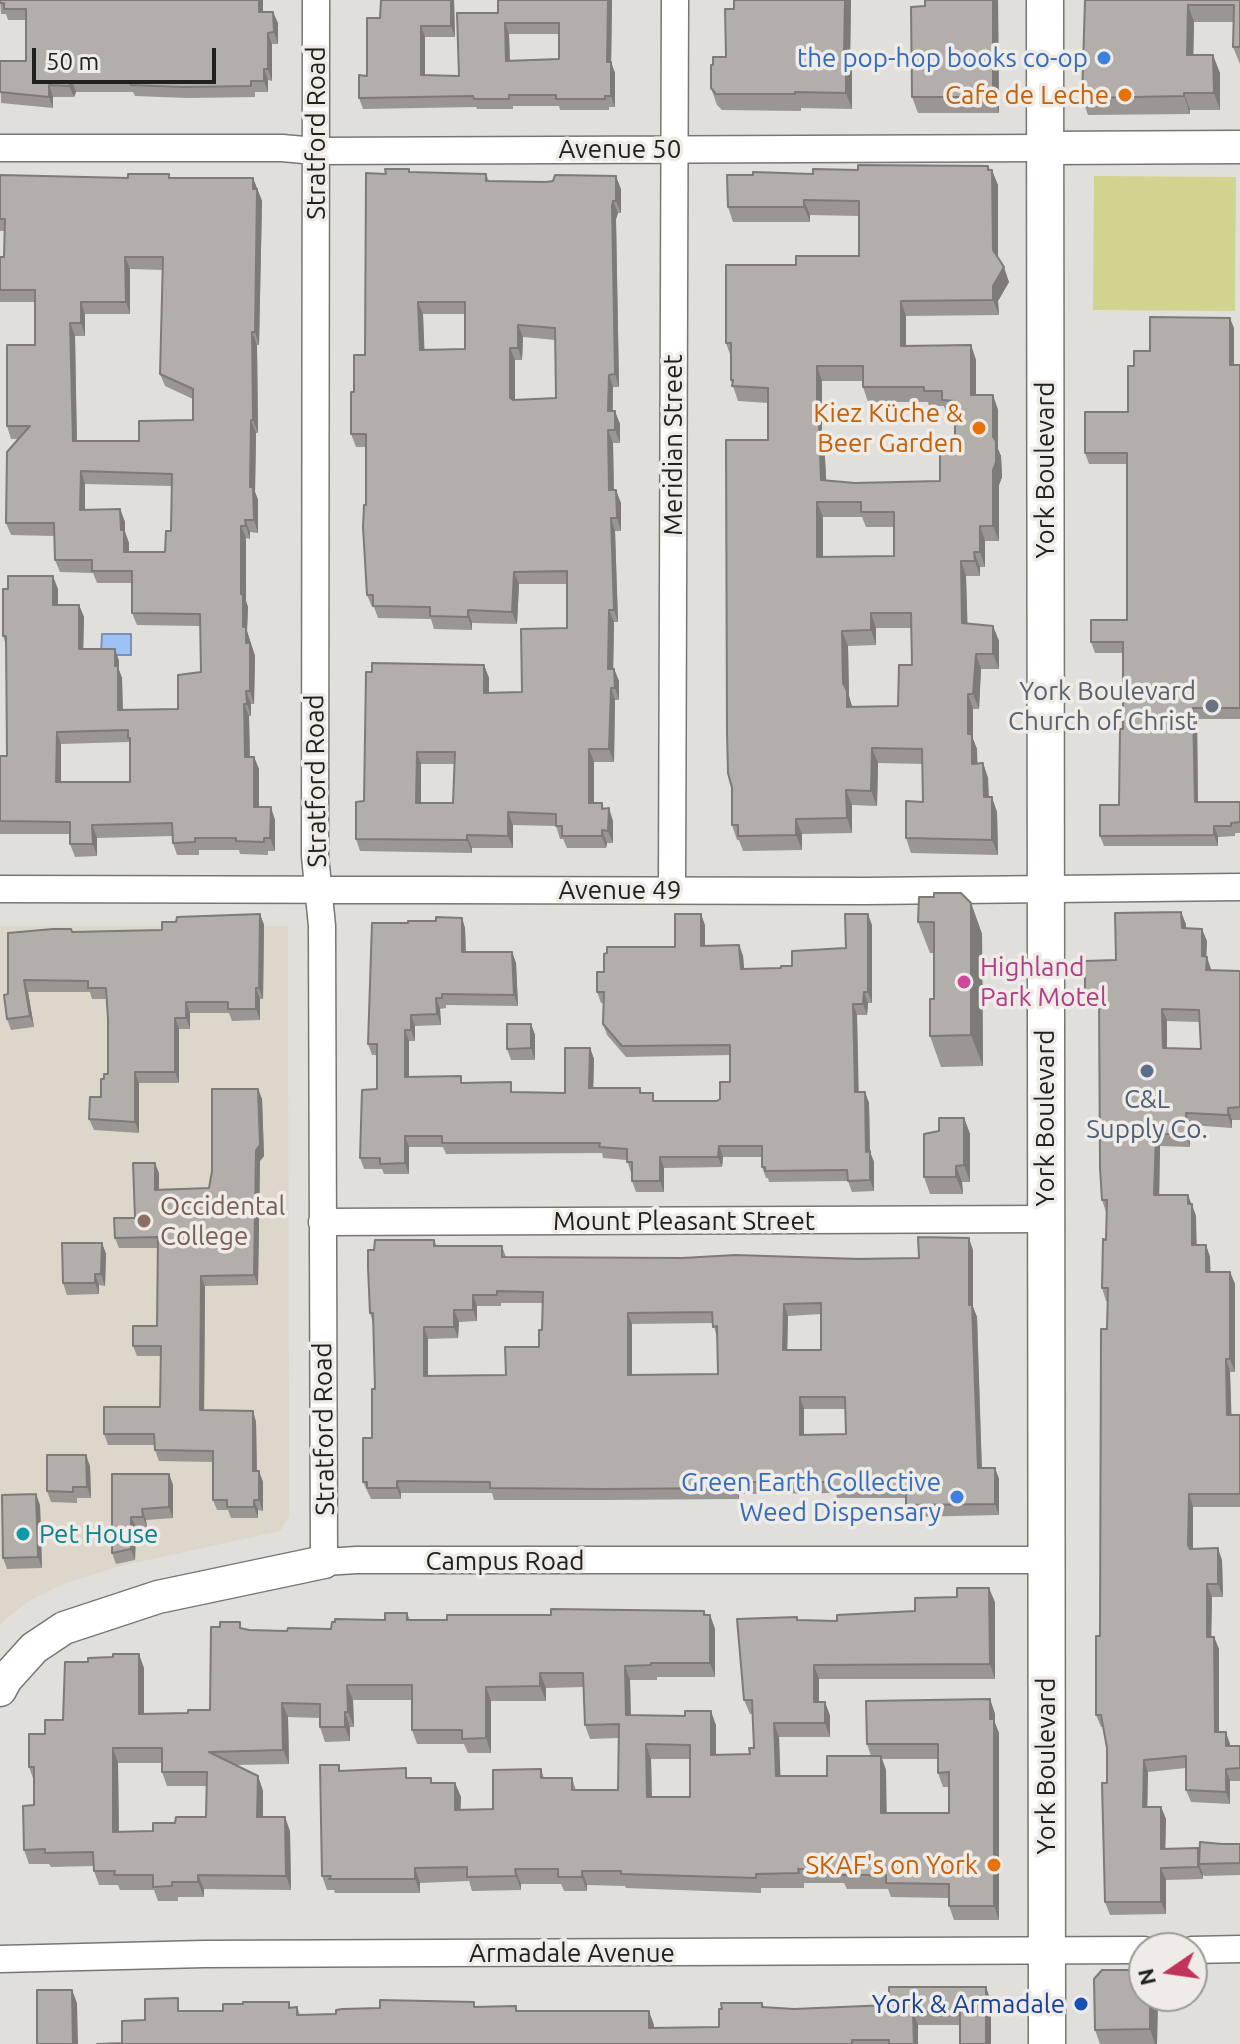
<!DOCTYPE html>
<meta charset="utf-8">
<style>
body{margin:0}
#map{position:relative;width:1240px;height:2044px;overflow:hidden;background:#e1dfdb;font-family:Ubuntu,sans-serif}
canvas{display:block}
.north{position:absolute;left:1128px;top:1932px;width:80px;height:80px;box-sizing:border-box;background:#efece8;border:2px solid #9c9a97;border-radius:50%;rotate:257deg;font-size:22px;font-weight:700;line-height:32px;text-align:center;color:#20201e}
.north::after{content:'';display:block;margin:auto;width:28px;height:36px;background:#c2335b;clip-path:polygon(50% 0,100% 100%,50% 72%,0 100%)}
.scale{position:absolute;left:32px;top:48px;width:184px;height:36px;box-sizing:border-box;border:4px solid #20201e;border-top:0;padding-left:10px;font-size:24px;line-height:28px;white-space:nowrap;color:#20201e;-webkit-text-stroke:6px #efece8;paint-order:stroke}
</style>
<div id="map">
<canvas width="1240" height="2044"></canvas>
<div class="north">N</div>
<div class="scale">50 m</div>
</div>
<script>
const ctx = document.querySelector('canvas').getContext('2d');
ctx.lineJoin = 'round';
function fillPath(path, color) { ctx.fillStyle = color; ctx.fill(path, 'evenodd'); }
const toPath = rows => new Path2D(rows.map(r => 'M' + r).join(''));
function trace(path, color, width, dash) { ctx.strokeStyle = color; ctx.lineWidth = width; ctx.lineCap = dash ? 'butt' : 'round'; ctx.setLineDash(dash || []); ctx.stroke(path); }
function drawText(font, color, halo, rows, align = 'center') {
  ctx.font = font + ' Ubuntu,sans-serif'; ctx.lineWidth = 7; ctx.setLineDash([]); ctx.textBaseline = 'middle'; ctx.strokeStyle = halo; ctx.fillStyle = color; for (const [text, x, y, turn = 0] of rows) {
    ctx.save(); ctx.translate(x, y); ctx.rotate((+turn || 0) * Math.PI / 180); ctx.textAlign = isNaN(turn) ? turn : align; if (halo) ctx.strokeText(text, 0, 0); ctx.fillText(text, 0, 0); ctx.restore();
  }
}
fillPath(toPath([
 [0,926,288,926,289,1517,280,1531,121,1566,63,1584,27,1602,0,1624]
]), '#dcd6cb');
fillPath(toPath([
 [1094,176,1236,177,1235,311,1093,310]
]), '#d1d48f');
const water = toPath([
 [102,634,131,634,131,655,101,655,102,634]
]);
fillPath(water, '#9ec2f4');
trace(water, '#7891b4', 2);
const minor = toPath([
 [316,0,315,856,322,926,324,1562,357,1560,1045,1560],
 [0,148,282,148,315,151,1046,148],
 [0,889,866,891,1240,887],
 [672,889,675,0],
 [322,1222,1046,1219],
 [1192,1950,1240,1949],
 [0,1959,204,1954,1144,1950]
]);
const tertiary = toPath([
 [1046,148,1240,147],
 [0,1690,6,1679,34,1648,64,1628,158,1597,324,1562]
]);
const secondary = toPath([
 [1045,0,1047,2044]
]);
trace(minor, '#787672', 29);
trace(tertiary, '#787672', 35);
trace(secondary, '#787672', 39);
trace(minor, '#fff', 26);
trace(tertiary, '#fff', 32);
trace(secondary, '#fff', 36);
fillPath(toPath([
 [0,0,263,0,263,12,278,23,278,44,272,44,272,81,268,80,268,92,255,92,255,97,187,98,135,96,133,92,76,92,74,97,53,97,53,108,1,103,0,61,26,61,26,20,8,20,6,14,1,14],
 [454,0,455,37,425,37,425,75,459,76,498,13,612,0,611,62,615,73,615,107,609,107,609,110,560,110,559,106,513,106,513,109,477,109,476,107,363,109,359,98,367,76,380,18],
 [509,34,559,34,559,59,510,61],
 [734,0,851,0,850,62,852,68,852,109,801,108,801,111,722,110,717,105,711,88,713,65,726,57,734,9],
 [925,0,998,0,999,113,918,113,912,97],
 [1085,0,1240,0,1240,64,1233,47,1234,22,1194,22,1193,55,1220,73,1220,110,1190,110,1190,114,1088,115,1082,98],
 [988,166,998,185,998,258,1009,282,998,301,999,315,906,316,906,346,971,345,976,360,976,395,993,395,998,410,998,449,1001,456,1002,477,999,485,999,541,985,541,985,567,980,567,980,576,966,576,967,624,993,626,999,641,999,669,981,669,979,709,973,709,973,739,977,749,977,763,983,763,988,778,989,797,997,812,998,855,911,853,906,838,923,802,923,764,878,763,877,806,852,805,852,833,802,834,802,850,743,851,739,840,737,840,732,825,768,440,768,403,738,401,731,380,731,357,726,343,796,265,859,256,859,216,810,215,810,222,733,222,728,207,813,174,858,170],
 [822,381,863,381,863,387,868,402,928,402,929,406,944,406,947,415,955,415,955,441,940,481,855,483,826,480,824,439,822,433],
 [823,517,862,517,866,527,894,527,894,556,823,557],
 [876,628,912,628,912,665,898,706,852,707,849,696,848,646,876,645],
 [409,169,410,173,486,174,489,181,621,189,621,213,618,213,616,219,619,387,613,387,613,411,620,424,620,443,613,443,614,490,621,503,621,531,615,531,618,622,614,622,613,669,614,669,619,681,619,700,615,700,614,762,594,762,594,803,602,803,604,809,613,821,613,843,607,843,606,848,567,848,563,839,560,839,556,826,513,825,513,848,472,848,472,853,360,851,356,839,364,801,484,665,489,678,489,693,522,692,567,628,567,584,519,584,517,624,472,623,472,630,434,629,431,619,378,618,374,607,372,607,367,595,366,447,356,447,351,434,354,392,365,355],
 [423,314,465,314,465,349,424,350],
 [523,337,555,340,556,398,515,400,515,360,522,360],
 [421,764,454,764,453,803,421,803],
 [0,175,128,178,253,178,262,201,259,345,257,345,258,433,256,433,255,492,258,500,258,533,250,532,250,539,246,538,246,601,248,607,247,631,255,656,254,704,251,704,251,716,249,716,250,757,254,757,259,769,259,807,275,820,275,851,268,851,268,855,240,854,239,850,199,850,199,855,177,855,173,843,172,836,97,838,97,856,75,857,70,844,70,834,0,834,0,756,7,756,6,645,3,636,58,589,58,605,79,605,84,617,83,649,115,649,119,661,119,670,122,678,123,710,178,709,201,672,200,626,137,625,132,613,132,583,97,583,93,573,60,572,55,560,55,536,11,535,6,523,19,439,11,439,7,426,35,345,35,302,0,302,0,257,4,257,5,231,0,231],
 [130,269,163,270,160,374,165,386,193,399,193,420,139,441,77,441,75,336,85,336,85,314,130,314],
 [85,484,172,486,171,531,165,552,129,552,129,543,125,532,125,522,120,509,85,510],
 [129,742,130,782,61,782,61,744],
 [1234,328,1234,365,1240,365,1240,719,1197,719,1198,802,1240,802,1240,833,1235,833,1235,836,1218,837,1218,846,1104,846,1100,836,1119,805,1123,729,1123,653,1095,653,1091,642,1127,620,1127,464,1089,464,1085,453,1128,412,1134,366,1150,351],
 [971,903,982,934,983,1066,941,1067,930,1036,934,999,934,953,930,953,918,922],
 [260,914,264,925,263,999,260,999,260,1020,232,1021,229,1013,190,1013,190,1029,179,1029,179,1083,139,1083,139,1133,94,1130,89,1119,101,1097,104,1079,108,1074,107,999,92,999,90,992,28,992,34,1027,11,1030,7,1019,8,994,72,932,162,930,176,922],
 [462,918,465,928,466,952,512,952,516,963,518,1006,446,1005,446,1008,440,1009,441,1025,415,1026,415,1041,409,1041,409,1077,463,1083,515,1092,565,1093,590,1048,594,1059,593,1088,640,1088,642,1093,656,1101,717,1101,720,1099,730,1082,730,1055,626,1057,607,1035,603,1024,603,1003,601,1003,597,992,604,972,675,947,705,925,705,946,739,945,743,956,744,969,781,968,846,948,872,925,872,1003,868,1003,867,1015,857,1015,858,1092,865,1092,869,1103,870,1152,874,1162,874,1191,852,1192,848,1181,769,1182,768,1178,766,1178,762,1167,762,1157,723,1157,722,1167,664,1168,664,1192,636,1192,632,1181,632,1173,631,1173,627,1160,603,1158,602,1153,446,1154,443,1147,409,1147,409,1174,384,1174,382,1169,364,1169,360,1158,377,1089,377,1055,372,1055,368,1044,408,923],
 [1186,924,1186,928,1207,941,1206,957,1211,970,1240,971,1240,1120,1232,1120,1232,1128,1190,1125,1190,1147,1160,1146,1159,1195,1192,1204,1196,1216,1196,1245,1206,1245,1210,1257,1210,1272,1230,1272,1235,1284,1235,1372,1230,1372,1231,1415,1240,1415,1240,1507,1193,1507,1193,1549,1222,1560,1223,1597,1212,1597,1211,1637,1214,1637,1219,1649,1219,1732,1230,1746,1240,1746,1240,1781,1230,1781,1230,1804,1191,1802,1186,1790,1186,1768,1148,1772,1147,1807,1161,1807,1166,1819,1165,1849,1199,1852,1222,1844,1240,1844,1240,1875,1204,1876,1203,1874,1203,1879,1166,1880,1166,1914,1110,1915,1105,1902,1107,1748,1103,1727,1101,1727,1096,1715,1100,1636,1107,1329,1108,1301,1106,1301,1102,1288,1106,1240,1106,1212,1102,1200,1099,1005,1090,1005,1085,993,1116,960],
 [1167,1021,1200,1022,1201,1049,1167,1048],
 [531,1024,535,1035,535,1060,511,1060,507,1049],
 [258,1089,262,1099,264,1156,260,1161,258,1285,205,1286,204,1410,253,1411,256,1422,257,1471,263,1482,263,1511,258,1510,258,1518,231,1518,228,1510,217,1510,213,1500,213,1462,159,1461,155,1450,155,1445,108,1445,104,1434,160,1407,161,1356,137,1356,133,1346,157,1326,157,1248,119,1248,115,1238,135,1218,159,1173,159,1189,209,1188],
 [964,1118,970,1134,970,1182,962,1182,963,1194,930,1194,924,1177],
 [434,1240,437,1246,502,1246,506,1257,919,1258,973,1250,973,1307,977,1317,982,1468,995,1468,999,1479,999,1515,911,1517,906,1505,906,1498,837,1498,836,1493,739,1494,739,1499,608,1500,494,1500,492,1493,401,1493,401,1499,371,1499,363,1482,372,1438,375,1389,373,1323,370,1313,374,1250],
 [501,1303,542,1303,542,1330,539,1347,506,1375,428,1376,428,1339,458,1338,459,1322,477,1321,477,1306,501,1306],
 [821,1314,821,1350,787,1350,788,1316],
 [713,1323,717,1338,718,1374,632,1375,632,1324],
 [804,1409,845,1409,846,1434,804,1435],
 [102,1243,106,1254,105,1286,99,1285,99,1294,67,1295,63,1283],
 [90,1466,91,1498,77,1498,77,1503,51,1502,47,1491],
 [112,1474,169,1474,173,1485,173,1518,146,1520,147,1528,136,1528,135,1560,116,1564,112,1553],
 [40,1505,42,1568,7,1569,3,1558],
 [995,1602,995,1679,819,1679,819,1702,825,1702,830,1716,830,1737,779,1737,780,1776,827,1776,871,1756,867,1744,990,1699,995,1714,995,1723,999,1733,999,1920,954,1920,949,1906,949,1898,891,1897,888,1889,847,1889,844,1883,804,1883,804,1888,761,1888,761,1893,626,1888,625,1886,587,1885,587,1891,564,1891,561,1884,521,1884,521,1890,472,1891,469,1881,420,1883,420,1893,335,1893,334,1890,327,1890,322,1876,342,1771,409,1778,433,1783,455,1783,461,1797,460,1810,493,1809,541,1769,544,1778,572,1778,576,1790,618,1790,618,1738,590,1739,585,1725,583,1687,546,1688,546,1701,491,1701,491,1753,468,1753,464,1744,417,1744,412,1730,412,1700,353,1700,354,1727,350,1727,350,1741,325,1742,320,1727,320,1718,288,1717,289,1764,236,1765,258,1776,263,1791,263,1817,290,1831,291,1890,204,1889,204,1897,178,1897,178,1901,158,1901,154,1890,120,1890,118,1885,99,1885,94,1871,94,1866,51,1867,49,1864,29,1864,24,1850,34,1805,34,1781,29,1767,45,1734,63,1720,144,1668,144,1714,188,1713,210,1710,242,1628,249,1630,287,1631,331,1629,385,1620,407,1613,410,1620,447,1620,551,1615,704,1611,706,1615,710,1615,715,1629,715,1677,657,1677,657,1680,630,1680,631,1715,716,1725,716,1755,750,1754,754,1748,752,1714,750,1714,744,1700,797,1617,797,1620,837,1621],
 [651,1759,690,1759,690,1797,652,1797],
 [882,1759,938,1759,938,1773,943,1787,949,1787,949,1813,886,1813,886,1770],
 [118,1763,162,1763,162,1772,167,1786,207,1786,206,1817,175,1823,153,1831,119,1832],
 [1144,1996,1158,1996,1157,2044,1100,2044,1095,2030],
 [991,2001,991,2044,960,2044,960,2025,918,2025,918,2044,97,2044,122,2043,145,2020,183,2011,223,2011,243,2004,289,2002,291,2008,297,2007,300,2015,475,2007,518,2011,649,2011,654,2028,719,2027,762,2003,764,2007,794,2009]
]), '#999693');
fillPath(toPath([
 [259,0,263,0,263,24,259,12],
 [451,0,454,0,455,37,451,26],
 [608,0,612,0,611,73,607,62],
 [845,0,851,0,850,62,852,68,852,109,846,93,844,52],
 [993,0,998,0,999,113,993,97],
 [1188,5,1194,22,1193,72,1187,55],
 [273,12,278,23,278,44,274,32],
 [505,23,509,34,510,72,506,61],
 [421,26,425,37,425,86,421,75],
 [268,33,272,44,272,81,268,69],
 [1213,55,1220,73,1220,110,1214,93],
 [611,62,615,73,615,107,611,96],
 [264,69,268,80,268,92,264,81],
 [72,81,76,92,74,97,69,86],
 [49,85,53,97,53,108,49,97],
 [1184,93,1190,110,1190,114,1184,96],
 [988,166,992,179,992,170,998,185,998,264,993,250],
 [616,176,621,189,621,213,616,201],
 [253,178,262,201,259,345,255,332],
 [804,200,810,215,810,222,804,207],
 [613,201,618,213,616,219,619,387,615,374,612,206],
 [125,257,130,269,130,314,126,302],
 [1004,267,1009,282,998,301,999,315,993,300,993,286],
 [901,301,906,316,906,360,901,346],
 [81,302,85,314,85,336,81,323],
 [418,302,423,314,425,362,420,350],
 [1230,318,1234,328,1234,376,1230,365],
 [70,323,75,336,77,454,73,441],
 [518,325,523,337,522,360,518,348],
 [252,332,257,345,258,433,253,420],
 [971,345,976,360,976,410,971,395],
 [510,348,515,360,515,410,510,398],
 [817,366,822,381,822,433,824,439,827,495,821,480,817,423],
 [609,375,613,387,612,424,608,411],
 [993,395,998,410,998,449,1001,456,1002,477,999,485,999,541,993,526],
 [615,411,620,424,620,443,615,430],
 [251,420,256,433,255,492,258,500,258,533,254,520,250,487],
 [608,430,613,443,614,503,609,490],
 [81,471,85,484,85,523,80,510],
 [616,490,621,503,621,531,617,518],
 [817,502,823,517,823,572,817,557],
 [120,509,125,522,125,532,129,543,129,565,124,552,121,530],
 [611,518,615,531,618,622,614,610],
 [245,520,250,532,250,539,246,526],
 [241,526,246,538,246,601,248,607,247,631,255,656,254,704,250,691,246,643,243,627],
 [980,526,985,541,985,567,980,552],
 [974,552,980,567,980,576,975,561],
 [961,561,966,576,968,638,962,623],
 [514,572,519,584,517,624,512,612],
 [53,576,58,589,58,617,53,605],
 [79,605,84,617,83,661,79,649],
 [468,610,472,623,472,630,468,617],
 [609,610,614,622,613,681,608,669],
 [871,613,876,628,876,645,871,630],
 [993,626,999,641,999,669,993,654],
 [842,631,848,646,849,696,852,706,853,722,847,707,843,683],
 [115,649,119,661,119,670,122,678,123,723,118,710],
 [976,654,981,669,979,709,973,694],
 [484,665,489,678,489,705,484,693],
 [614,669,619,681,619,700,615,688],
 [611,688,615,700,614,762,609,749],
 [246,691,251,704,251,716,247,704],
 [968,694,973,709,973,739,977,749,978,778,972,764,968,734],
 [244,704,249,716,250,769,245,757],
 [1193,708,1197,719,1198,813,1195,802],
 [57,732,61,744,61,794,56,782],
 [872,748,878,763,877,806,871,791],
 [589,749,594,762,594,815,589,803],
 [417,752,421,764,421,816,416,803],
 [254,757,259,769,259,820,254,807],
 [983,763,988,778,989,812,984,797],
 [846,790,852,805,852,833,847,818],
 [992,797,997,812,998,855,992,840],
 [271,807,275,820,275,851,270,838],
 [609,808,613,821,613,843,608,831],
 [508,812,513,825,513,848,508,836],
 [796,819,802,834,802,850,796,835],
 [92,825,97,838,97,856,93,844],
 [1214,826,1218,837,1218,846,1214,835],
 [602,830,607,843,606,848,602,836],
 [467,835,472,848,472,853,467,840],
 [971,903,982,934,983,1066,971,1035],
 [1181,912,1186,924,1186,940,1182,928],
 [260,914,264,925,263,999,259,988],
 [701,914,705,925,705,957,701,946],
 [868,914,872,925,872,1003,868,992],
 [462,918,465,928,466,963,462,952],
 [1202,929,1207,941,1206,963,1207,957,1211,969,1210,982,1202,956],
 [739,945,743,956,745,980,741,969],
 [512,952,516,963,518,1006,514,995],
 [24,980,28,992,34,1027,30,1016],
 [256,988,260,999,260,1020,256,1009],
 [864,992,868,1003,867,1015,863,1004],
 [436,998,440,1009,441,1025,437,1014],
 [186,1002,190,1013,190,1029,186,1018],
 [853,1004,857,1015,859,1103,855,1092],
 [1162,1009,1167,1021,1167,1060,1163,1048],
 [411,1015,415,1026,415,1041,411,1030],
 [175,1018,179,1029,179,1083,175,1072],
 [531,1024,535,1035,535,1060,531,1048],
 [405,1030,409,1041,409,1088,405,1077],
 [590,1048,594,1059,593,1099,589,1088],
 [135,1072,139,1083,139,1133,135,1122],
 [258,1089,262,1099,264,1156,260,1161,258,1285,254,1275],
 [865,1092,869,1103,870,1152,874,1162,874,1191,870,1180,866,1152],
 [1228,1108,1232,1120,1232,1128,1228,1115],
 [1186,1113,1190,1125,1190,1147,1186,1134],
 [964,1118,970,1134,970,1182,964,1165],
 [1156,1134,1160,1146,1159,1207,1154,1195],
 [405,1136,409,1147,409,1174,405,1163],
 [719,1146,723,1157,722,1167,718,1157],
 [660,1157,664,1168,664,1192,660,1181],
 [155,1163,159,1173,159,1200,155,1190],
 [956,1166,962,1182,963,1194,956,1177],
 [1188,1195,1196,1216,1197,1257,1192,1245],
 [969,1238,973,1250,973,1307,977,1317,982,1479,978,1468,969,1305],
 [102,1243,106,1254,105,1286,101,1274],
 [1206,1245,1210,1257,1211,1284,1206,1272],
 [1230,1272,1235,1284,1235,1372,1230,1359],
 [95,1274,99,1285,99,1294,95,1283],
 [201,1276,205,1286,204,1421,200,1410],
 [473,1295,477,1306,477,1321,473,1310],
 [784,1304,788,1316,787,1362,783,1350],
 [454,1310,459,1322,458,1338,454,1327],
 [628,1313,632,1324,632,1387,628,1375],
 [424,1327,428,1339,428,1387,424,1376],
 [1226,1359,1230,1372,1232,1428,1227,1415],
 [800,1397,804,1409,804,1447,800,1435],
 [253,1411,256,1422,257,1482,253,1471],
 [86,1455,90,1466,91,1498,87,1487],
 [995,1468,999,1479,999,1515,995,1504],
 [259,1471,263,1482,263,1511,259,1500],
 [169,1474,173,1485,173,1518,169,1507],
 [397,1481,401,1493,401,1499,397,1488],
 [735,1482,739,1494,739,1499,735,1488],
 [36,1494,40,1505,42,1568,38,1557],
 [1189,1494,1193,1507,1193,1557,1188,1545],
 [254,1500,258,1510,258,1518,254,1507],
 [142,1509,146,1520,147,1528,143,1517],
 [131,1517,136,1528,135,1560,131,1549],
 [1218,1548,1222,1560,1223,1597,1218,1584],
 [1207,1584,1212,1597,1211,1649,1207,1637],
 [989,1588,995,1602,995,1679,990,1664],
 [710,1615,715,1629,715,1677,710,1663],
 [1214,1637,1219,1649,1219,1744,1215,1732],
 [139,1654,144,1668,144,1728,139,1714],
 [814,1665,819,1679,819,1716,814,1702],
 [625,1666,630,1680,631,1729,626,1715],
 [540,1673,546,1688,546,1701,540,1686],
 [347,1685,353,1700,354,1727,348,1712],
 [486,1687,491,1701,491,1753,486,1738],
 [990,1699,995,1714,995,1723,999,1733,999,1920,994,1906],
 [825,1702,830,1716,830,1737,825,1723],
 [282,1703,288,1717,289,1764,283,1750],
 [711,1711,716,1725,716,1770,711,1755],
 [345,1712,350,1727,350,1741,345,1727],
 [774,1723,779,1737,781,1790,776,1776],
 [1226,1732,1230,1744,1230,1758,1226,1746],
 [646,1744,651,1759,652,1811,647,1797],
 [113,1748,118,1763,119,1846,113,1832],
 [881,1756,886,1770,887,1827,881,1813],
 [1144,1760,1148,1772,1147,1819,1143,1807],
 [1226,1769,1230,1781,1230,1804,1226,1792],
 [258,1776,263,1791,263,1831,257,1817],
 [455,1783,461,1797,460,1824,455,1810],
 [1161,1807,1166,1819,1165,1861,1161,1849],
 [285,1817,290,1831,291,1890,286,1876],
 [1198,1848,1203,1861,1199,1864,1203,1874,1203,1879,1198,1867],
 [415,1868,420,1883,420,1893,415,1879],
 [1161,1868,1166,1880,1166,1914,1161,1902],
 [515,1869,521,1884,521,1890,516,1876],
 [582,1871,587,1885,587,1891,582,1877],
 [198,1875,204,1889,204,1897,198,1882],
 [986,1987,991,2001,991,2044,986,2044],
 [72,1990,77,2003,78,2044,73,2044],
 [1150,1996,1158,1996,1157,2044,1155,2044,1150,2029],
 [649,2011,654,2025,654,2041,649,2028],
 [913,2012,918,2025,918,2044,914,2044]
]), '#7d7a78');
const building = toPath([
 [0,0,259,0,259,12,273,12,274,32,268,33,268,69,264,69,264,81,251,81,251,86,183,87,131,85,131,81,72,81,69,86,49,85,49,97,0,92,0,61,26,61,26,9,4,9,4,3,0,3,0,0],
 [381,0,451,0,451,26,421,26,421,75,459,76,457,13,498,13,498,0,608,0,607,62,611,62,611,96,605,96,605,99,556,99,556,95,509,95,509,99,474,99,473,96,359,98,359,75,367,76,367,18,380,18,381,0],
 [505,23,559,23,559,59,506,61,505,23],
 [734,0,845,0,844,52,846,52,846,93,795,92,795,94,716,94,711,88,711,65,713,65,713,57,726,57,725,9,734,9,734,0],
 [925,0,993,0,993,97,912,97,911,7,925,6,925,0],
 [1085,0,1240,0,1240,47,1233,47,1234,5,1188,5,1187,55,1213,55,1214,93,1184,93,1184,96,1082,98,1085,0],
 [858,165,988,166,988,170,992,170,993,250,1004,267,993,286,993,300,901,301,901,346,971,345,971,395,993,395,993,437,996,441,996,462,993,470,993,526,980,526,980,552,974,552,975,561,961,561,962,623,993,626,993,654,976,654,973,694,968,694,968,734,972,734,972,764,983,763,984,797,992,797,992,840,906,838,906,801,923,802,922,749,872,748,871,791,846,790,847,818,796,819,796,835,738,836,738,825,732,825,732,788,728,773,727,732,726,440,768,440,768,388,732,386,733,380,731,380,731,343,726,343,726,265,796,265,796,256,859,256,859,201,804,200,804,207,728,207,727,175,753,175,753,172,813,174,813,169,858,170,858,165],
 [817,366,863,366,863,387,924,387,924,391,942,391,942,400,955,401,955,441,940,441,940,481,855,483,821,480,819,424,817,423,817,366],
 [817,502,861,502,861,512,894,512,894,556,817,557,817,502],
 [871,613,911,613,912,665,899,665,898,706,847,707,847,691,843,683,842,631,871,630,871,613],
 [385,169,409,169,409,172,486,174,486,181,546,182,553,181,555,175,616,176,616,201,613,201,612,206,615,374,609,375,608,411,615,411,615,430,608,430,609,490,616,490,617,518,611,518,614,610,609,610,608,669,614,669,615,688,611,688,609,749,589,749,589,803,602,803,602,809,609,808,608,831,602,830,602,836,562,836,562,826,556,826,556,814,508,812,508,836,467,835,467,840,356,839,356,802,364,801,366,672,372,672,372,663,484,665,484,693,522,692,521,629,567,628,567,571,514,572,512,612,468,610,468,617,430,616,430,607,373,606,373,595,367,595,363,527,364,505,366,505,366,434,351,434,351,392,354,392,354,355,365,355,366,173,386,174,385,169],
 [418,302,465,302,465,349,420,350,418,302],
 [518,325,555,328,556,398,513,400,510,398,510,348,518,348,518,325],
 [417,752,455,752,453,803,416,803,417,752],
 [128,174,169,174,169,178,253,178,253,189,257,189,255,332,252,332,253,420,251,420,250,487,253,487,254,520,245,520,246,526,241,526,241,594,243,594,243,627,246,627,246,643,250,643,250,691,246,691,247,704,244,704,245,757,254,757,254,807,271,807,270,838,264,838,264,842,236,841,236,838,195,838,195,842,173,843,172,823,92,825,93,844,70,844,70,822,0,821,0,756,7,756,6,636,3,636,3,589,8,589,8,576,53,576,53,605,79,605,79,649,115,649,115,666,118,666,118,710,178,709,178,675,201,672,200,614,132,613,132,571,92,571,92,560,55,560,54,523,6,523,7,452,30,426,7,426,7,345,35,345,35,290,0,290,0,257,4,257,5,219,0,219,0,175,128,178,128,174],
 [125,257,163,257,160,374,193,389,193,420,139,421,139,441,73,441,70,323,81,323,81,302,126,302,125,257],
 [81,471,172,474,171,531,166,531,165,552,124,552,124,530,121,530,120,509,80,510,81,471],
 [128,730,128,738,130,738,130,782,56,782,57,732,128,730],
 [1150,317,1230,318,1230,365,1240,365,1240,708,1193,708,1195,802,1240,802,1240,822,1231,823,1231,826,1214,826,1214,835,1100,836,1100,805,1119,805,1120,729,1123,729,1123,642,1091,642,1091,620,1127,620,1127,453,1085,453,1085,412,1128,412,1128,366,1134,366,1134,351,1150,351,1150,317],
 [934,893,961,893,971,903,971,1035,930,1036,930,999,934,999,934,922,918,922,919,897,934,897,934,893],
 [1181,912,1182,928,1202,929,1202,956,1207,957,1206,970,1240,971,1240,1107,1228,1108,1228,1115,1186,1113,1186,1134,1156,1134,1154,1195,1188,1195,1188,1204,1192,1204,1192,1245,1206,1245,1206,1272,1230,1272,1230,1359,1226,1359,1227,1415,1240,1415,1240,1494,1189,1494,1188,1545,1190,1549,1218,1548,1218,1584,1207,1584,1207,1637,1214,1637,1215,1732,1226,1732,1226,1746,1240,1746,1240,1768,1226,1769,1226,1792,1186,1790,1186,1756,1144,1760,1143,1807,1161,1807,1161,1849,1198,1848,1198,1867,1161,1868,1161,1902,1105,1902,1102,1783,1107,1783,1107,1748,1101,1715,1096,1715,1096,1636,1100,1636,1101,1329,1107,1329,1108,1288,1102,1288,1103,1239,1106,1240,1107,1200,1102,1200,1100,1168,1099,993,1085,993,1085,961,1116,960,1115,913,1181,912],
 [1162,1009,1199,1010,1201,1049,1163,1048,1162,1009],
 [260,914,259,988,256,988,256,1009,228,1009,228,1002,186,1002,186,1018,175,1018,175,1072,135,1072,135,1122,89,1119,90,1097,101,1097,101,1079,104,1079,104,1074,108,1074,108,1019,106,988,88,988,88,981,24,980,30,1016,7,1019,4,995,8,994,8,933,53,929,71,929,72,932,162,930,162,922,176,922,177,917,260,914],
 [675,914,701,914,701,946,739,945,741,969,781,968,781,966,792,966,792,951,846,948,845,914,868,914,868,992,864,992,863,1004,853,1004,855,1092,865,1092,866,1152,870,1151,870,1180,848,1181,847,1170,765,1171,765,1167,762,1167,762,1146,719,1146,718,1157,660,1157,660,1181,632,1181,632,1162,627,1162,627,1149,599,1147,600,1143,442,1143,442,1136,405,1136,405,1163,380,1164,380,1158,360,1158,362,1090,377,1089,377,1044,368,1044,372,923,408,923,408,921,436,921,436,917,462,918,462,952,512,952,514,995,442,994,442,998,436,998,437,1014,411,1015,411,1030,405,1030,405,1077,461,1076,461,1083,511,1082,511,1092,565,1093,565,1048,590,1048,589,1088,640,1088,640,1093,653,1093,653,1101,717,1101,720,1099,720,1082,730,1082,730,1045,622,1046,603,1024,604,992,597,992,597,972,604,972,604,954,607,953,607,947,675,947,675,914],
 [507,1024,531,1024,531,1048,507,1049,507,1024],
 [212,1089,258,1089,260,1145,256,1150,254,1275,201,1276,200,1410,253,1411,253,1471,259,1471,259,1500,254,1500,254,1507,227,1507,227,1500,213,1500,213,1451,155,1450,154,1434,104,1434,104,1407,160,1407,161,1346,133,1346,133,1326,157,1326,158,1237,115,1238,114,1218,135,1218,133,1163,155,1163,155,1190,209,1188,212,1171,212,1089],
 [939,1118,964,1118,964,1165,956,1166,956,1177,924,1177,924,1134,939,1131,939,1118],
 [918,1237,969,1238,969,1305,972,1305,978,1468,995,1468,995,1504,906,1505,906,1487,833,1487,833,1482,735,1482,735,1488,604,1489,490,1488,490,1482,397,1481,397,1488,367,1488,367,1482,363,1482,363,1438,372,1438,372,1389,375,1389,373,1313,370,1313,368,1268,368,1250,374,1250,375,1240,434,1240,434,1246,502,1246,502,1257,682,1258,736,1255,858,1259,919,1258,918,1237],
 [497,1291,543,1292,542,1330,539,1330,539,1347,505,1347,506,1375,424,1376,424,1327,454,1327,454,1310,473,1310,473,1295,497,1295,497,1291],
 [821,1303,821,1350,783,1350,784,1304,821,1303],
 [712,1312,713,1327,717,1326,718,1374,628,1375,628,1313,712,1312],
 [800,1397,845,1397,846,1434,800,1435,800,1397],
 [62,1243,102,1243,101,1274,95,1274,95,1283,63,1283,62,1243],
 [47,1455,86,1455,87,1487,73,1487,73,1492,47,1491,47,1455],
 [112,1474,169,1474,169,1507,142,1509,143,1517,131,1517,131,1549,112,1553,112,1474],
 [36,1494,38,1557,3,1558,2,1495,36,1494],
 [957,1588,989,1588,990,1664,814,1665,814,1702,825,1702,825,1723,774,1723,776,1776,827,1776,827,1756,881,1756,881,1813,949,1813,949,1772,938,1773,938,1744,867,1744,866,1701,990,1699,990,1719,994,1719,994,1906,949,1906,949,1884,886,1883,886,1875,841,1875,841,1869,798,1869,799,1873,756,1874,756,1878,621,1874,621,1871,582,1871,582,1877,558,1877,558,1869,515,1869,516,1876,467,1877,467,1867,415,1868,415,1879,329,1879,331,1876,322,1876,320,1765,339,1765,339,1771,406,1768,406,1778,431,1778,431,1783,455,1783,455,1810,493,1809,493,1770,541,1769,541,1778,572,1778,572,1790,618,1790,619,1724,585,1725,583,1673,540,1673,540,1686,486,1687,486,1738,462,1739,462,1730,412,1730,412,1685,347,1685,348,1712,345,1712,345,1727,320,1727,320,1704,282,1703,283,1750,209,1752,258,1776,257,1817,285,1817,286,1876,198,1875,198,1882,172,1882,172,1886,153,1887,153,1875,114,1875,115,1871,94,1871,93,1852,45,1853,45,1849,24,1850,23,1806,34,1805,34,1767,29,1767,29,1734,45,1734,45,1720,63,1720,65,1662,88,1662,88,1658,113,1657,113,1654,139,1654,139,1714,188,1713,188,1710,210,1710,211,1627,220,1627,220,1622,240,1622,240,1628,249,1630,287,1631,288,1628,331,1629,332,1622,335,1622,335,1619,385,1620,385,1613,407,1613,407,1620,447,1620,447,1615,551,1615,551,1609,704,1611,704,1615,710,1615,710,1663,651,1663,651,1665,625,1666,626,1715,685,1716,685,1711,711,1711,711,1755,750,1754,749,1748,754,1748,752,1700,744,1700,737,1619,797,1617,797,1620,837,1621,837,1615,915,1611,915,1598,957,1597,957,1588],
 [646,1744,690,1745,690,1797,647,1797,646,1744],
 [113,1748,162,1748,162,1772,207,1772,206,1817,176,1817,175,1823,153,1823,153,1831,113,1832,113,1748],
 [1200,1842,1222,1844,1240,1844,1240,1863,1199,1864,1200,1842],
 [1102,1970,1144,1970,1144,1996,1150,1996,1150,2029,1095,2030,1094,1979,1102,1970],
 [889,1987,986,1987,986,2044,960,2044,960,2012,913,2012,914,2044,889,2044,889,2040,852,2040,852,2044,97,2044,122,2043,122,2021,145,2020,145,1999,178,1998,178,2011,223,2011,223,2004,243,2004,243,2002,289,2002,289,2008,297,2007,297,2015,336,2014,336,2010,342,2009,380,2008,380,2000,474,2002,474,2007,516,2006,516,2011,649,2011,649,2028,719,2027,719,2009,722,2009,721,2003,762,2003,762,2007,794,2009,889,2005,889,1987],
 [37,1990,72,1990,73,2044,37,2044,37,1990]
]);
fillPath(building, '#b2afab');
trace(building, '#7d7a78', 2);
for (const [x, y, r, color] of [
 [1104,58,8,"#3f7fe0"],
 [1125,95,8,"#e8710a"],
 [979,428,8,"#e8710a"],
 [1212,706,8,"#6b7280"],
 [964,982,8,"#d1479c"],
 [1147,1071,8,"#5c6f8a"],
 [144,1221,8,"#8d6e63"],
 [957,1497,8,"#3f7fe0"],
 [23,1534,8,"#0f9aa8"],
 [994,1865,8,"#e8710a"],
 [1081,2004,8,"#1a4fb4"]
]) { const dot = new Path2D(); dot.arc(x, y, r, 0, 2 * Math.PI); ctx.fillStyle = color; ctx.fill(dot); trace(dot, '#efece8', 3); }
drawText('26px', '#366cbe', '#efece8', [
 ["the pop-hop books co-op",1088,58],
 ["Green Earth Collective",941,1482],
 ["Weed Dispensary",941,1512]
], 'right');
drawText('26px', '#c56008', '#efece8', [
 ["Cafe de Leche",1109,95],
 ["Kiez Küche &",963,413],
 ["Beer Garden",963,443],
 ["SKAF's on York",978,1865]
], 'right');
drawText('26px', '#20201e', '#efece8', [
 ["Stratford Road",316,133,-90],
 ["Avenue 50",620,149],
 ["Meridian Street",673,445,-90],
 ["York Boulevard",1045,470,-90],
 ["Stratford Road",316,781,-91],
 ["Avenue 49",620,890],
 ["York Boulevard",1045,1118,-90],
 ["Mount Pleasant Street",684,1221],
 ["Stratford Road",324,1429,-91],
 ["Campus Road",505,1561],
 ["York Boulevard",1046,1766,-90],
 ["Armadale Avenue",572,1953]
]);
drawText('26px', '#5b616d', '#efece8', [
 ["York Boulevard",1196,691],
 ["Church of Christ",1196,721]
], 'right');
drawText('26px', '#b23c85', '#efece8', [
 ["Highland",980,967],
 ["Park Motel",980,997]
], 'left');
drawText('26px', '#4e5e75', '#efece8', [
 ["C&L",1147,1099],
 ["Supply Co.",1147,1129]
]);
drawText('26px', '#785e54', '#efece8', [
 ["Occidental",160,1206],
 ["College",160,1236]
], 'left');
drawText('26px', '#0d838f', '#efece8', [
 ["Pet House",39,1534]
], 'left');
drawText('26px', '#164399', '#efece8', [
 ["York & Armadale",1065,2004]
], 'right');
</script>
